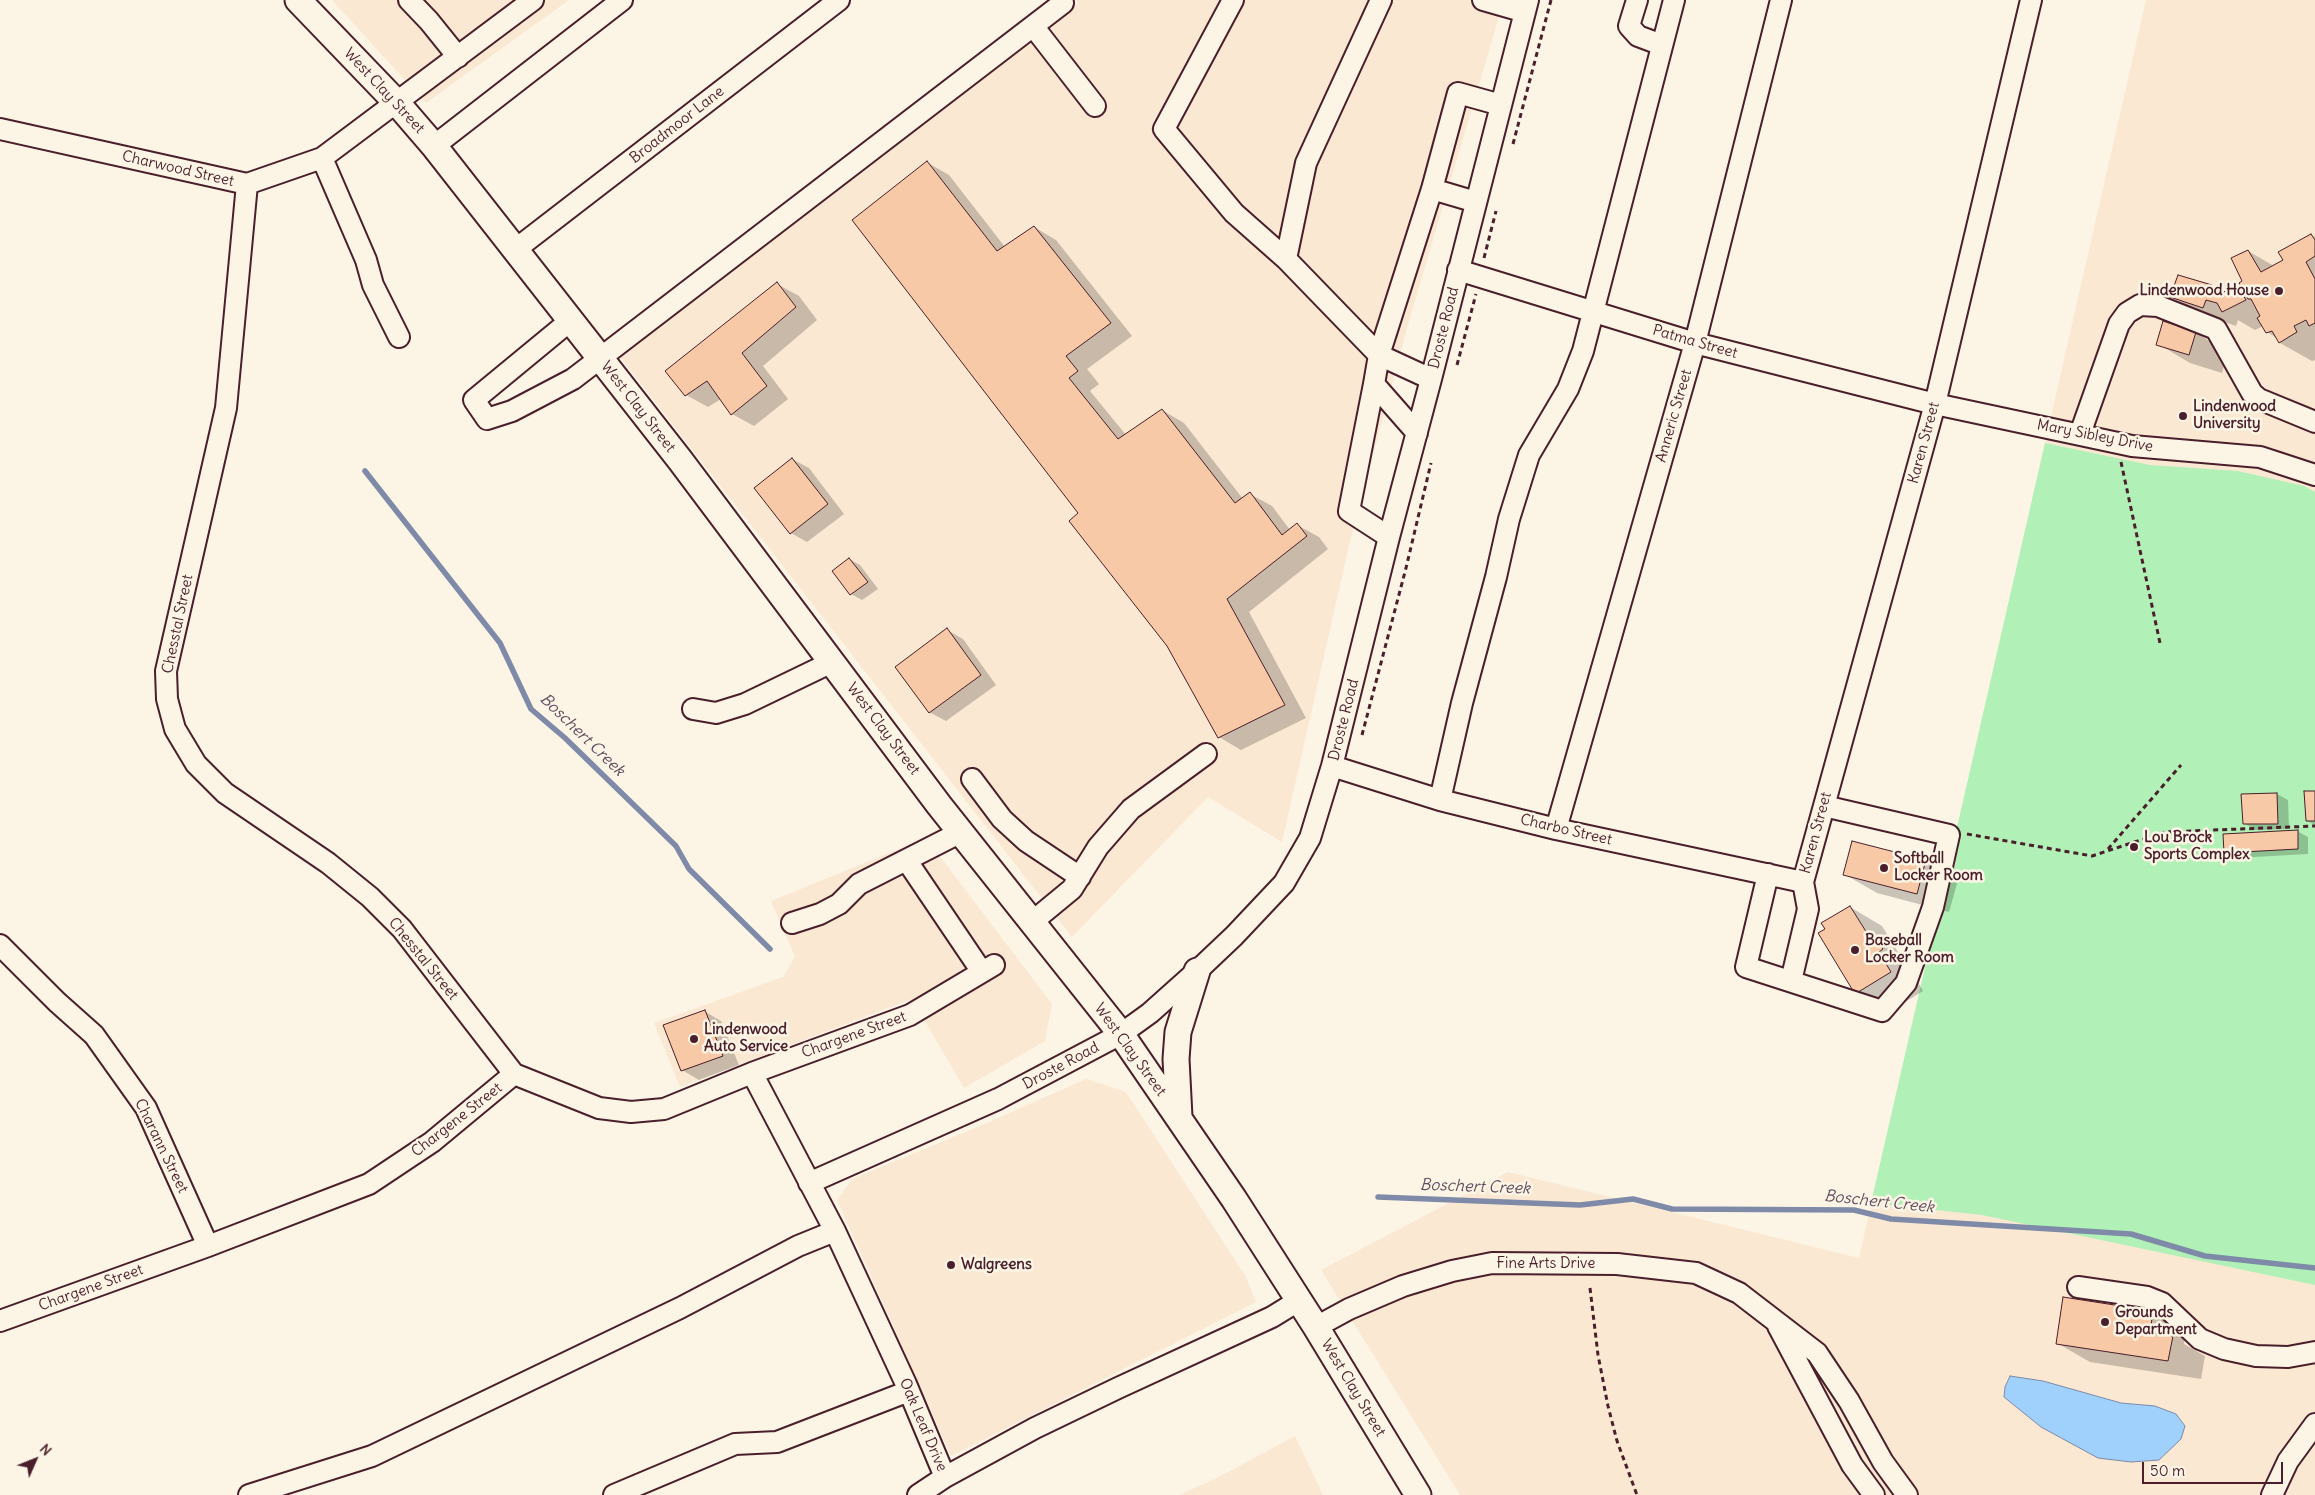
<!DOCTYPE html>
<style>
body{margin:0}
#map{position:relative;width:2315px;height:1495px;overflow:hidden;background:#fcf5e5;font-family:Delius,sans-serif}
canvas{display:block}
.north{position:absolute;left:10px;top:1435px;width:50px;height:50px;-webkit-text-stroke:4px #fcf5e5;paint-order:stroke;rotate:46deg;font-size:14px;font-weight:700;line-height:20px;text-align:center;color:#4a1f2b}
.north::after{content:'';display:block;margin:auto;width:18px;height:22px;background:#4a1f2b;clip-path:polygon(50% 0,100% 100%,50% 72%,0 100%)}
.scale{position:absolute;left:2142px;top:1462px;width:141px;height:22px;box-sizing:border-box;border:2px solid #4a1f2b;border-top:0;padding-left:6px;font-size:15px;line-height:18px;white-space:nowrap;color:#4a1f2b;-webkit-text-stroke:4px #fcf5e5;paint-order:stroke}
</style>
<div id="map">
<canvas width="2315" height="1495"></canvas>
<div class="north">N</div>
<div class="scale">50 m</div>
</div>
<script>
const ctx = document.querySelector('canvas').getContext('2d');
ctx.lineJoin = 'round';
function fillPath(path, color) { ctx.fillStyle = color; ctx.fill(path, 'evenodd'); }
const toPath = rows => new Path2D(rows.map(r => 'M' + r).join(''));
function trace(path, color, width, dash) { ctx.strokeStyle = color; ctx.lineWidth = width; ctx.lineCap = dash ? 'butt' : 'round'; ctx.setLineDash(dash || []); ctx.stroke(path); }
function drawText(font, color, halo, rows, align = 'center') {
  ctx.font = font + ' Delius,sans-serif'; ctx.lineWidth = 5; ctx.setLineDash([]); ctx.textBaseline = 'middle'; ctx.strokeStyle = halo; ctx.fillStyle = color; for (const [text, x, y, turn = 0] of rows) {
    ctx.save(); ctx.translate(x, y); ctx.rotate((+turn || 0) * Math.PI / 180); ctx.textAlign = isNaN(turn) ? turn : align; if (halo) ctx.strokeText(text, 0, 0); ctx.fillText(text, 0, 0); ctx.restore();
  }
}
fillPath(toPath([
 [332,0,569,0,426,103],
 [1076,0,1504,0,1407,328,1350,541,1282,842,1208,797,1072,937,620,357,1078,3],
 [2146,0,2315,0,2315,1495,1460,1495,1321,1270,1508,1172,1859,1258],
 [926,838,1052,1004,1045,1041,964,1088,912,999,680,1087,654,1023,783,977,795,957,771,901],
 [1086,1079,1126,1092,1246,1277,1256,1302,951,1456,837,1200,852,1179,987,1123],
 [1295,1436,1323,1495,1179,1495,1217,1478]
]), '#fae8d2');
fillPath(toPath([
 [2045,443,2150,465,2238,471,2304,486,2315,492,2315,1285,1982,1215,1871,1203]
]), '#b1f0b6');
const water = toPath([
 [2010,1376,2043,1381,2121,1403,2155,1406,2176,1414,2185,1426,2181,1439,2159,1460,2131,1462,2098,1458,2041,1427,2004,1397,2005,1387,2010,1376]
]);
fillPath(water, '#a0d1fc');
trace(water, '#7e8aa8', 1);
fillPath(toPath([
 [928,163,949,175,1005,247,1034,227,1056,240,1132,336,1087,369,1099,384,1090,391,1126,435,1162,410,1184,423,1243,499,1250,494,1272,506,1290,530,1297,525,1319,537,1328,549,1249,612,1306,718,1241,750,1219,737,1168,646,1079,513],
 [2311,235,2315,237,2315,360,2312,361,2280,343,2277,338,2267,332,2263,326,2255,330,2238,320,2236,326,2204,315,2172,297,2211,287,2224,294,2237,286,2244,290,2248,251,2274,266,2284,260],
 [777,284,799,296,817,320,763,366,788,399,754,426,732,414,721,399,708,407,686,395],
 [2164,323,2196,333,2228,352,2222,373,2190,363,2158,344],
 [792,459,809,468,844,514,807,542,791,533],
 [849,559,860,565,878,589,862,600,851,594,833,571],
 [947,630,963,639,996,685,946,721,929,712],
 [2315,792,2315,825,2307,821],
 [2277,794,2288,800,2289,829,2255,830,2244,823],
 [2297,831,2308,837,2308,854,2236,858,2225,852],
 [1925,861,1958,880,1949,912,1877,893,1844,874],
 [1850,907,1882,926,1898,952,1909,958,1911,970,1923,991,1889,1012,1856,993,1826,930],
 [704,1011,721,1021,739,1065,699,1080,682,1070],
 [2064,1299,2153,1313,2185,1331,2184,1344,2205,1356,2201,1379,2090,1362,2057,1343]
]), '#0003');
trace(toPath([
 [365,471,500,643,531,709,565,738,676,846,689,869,770,949],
 [1378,1197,1580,1205,1633,1199,1672,1209,1854,1210,1891,1219,2131,1234,2205,1256,2315,1268]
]), '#7e8aa8', 5.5);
const building = toPath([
 [927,161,997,251,1034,226,1111,323,1066,356,1078,371,1069,378,1118,439,1162,409,1235,503,1250,492,1282,535,1297,523,1307,536,1227,599,1285,705,1218,738,1167,646,1069,521,1078,513,852,220,927,161],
 [2311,234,2315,240,2315,256,2306,262,2315,279,2315,323,2309,326,2306,320,2294,326,2297,332,2279,343,2272,331,2266,333,2257,318,2260,316,2251,299,2248,299,2239,283,2242,281,2231,258,2248,250,2261,272,2283,260,2278,252,2311,234],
 [2178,275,2212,285,2210,291,2220,294,2237,285,2246,300,2222,312,2217,303,2206,300,2203,308,2170,297,2178,275],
 [777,282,796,307,742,353,767,386,731,415,707,381,685,396,665,371,777,282],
 [2163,321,2196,332,2189,355,2156,345,2163,321],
 [792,458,828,504,790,534,754,488,792,458],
 [849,558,868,582,850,595,832,571,849,558],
 [947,628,981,675,929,713,895,667,947,628],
 [2304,791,2315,791,2315,821,2306,821,2304,791],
 [2277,793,2278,824,2243,824,2241,794,2277,793],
 [2298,830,2298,849,2224,853,2223,834,2298,830],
 [1852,841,1926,860,1917,894,1843,875,1852,841],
 [1850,906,1872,941,1876,938,1883,949,1879,952,1891,972,1855,994,1818,933,1825,929,1821,923,1850,906],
 [705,1010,723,1056,681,1071,663,1025,705,1010],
 [2063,1297,2153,1311,2150,1333,2173,1336,2168,1361,2056,1344,2063,1297]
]);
fillPath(building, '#f7c9a6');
trace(building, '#4a1f2b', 1);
const minor = toPath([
 [409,0,429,21,458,57],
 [1233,0,1164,129,1234,213,1286,259],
 [1381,0,1306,163,1286,259,1379,355,1431,379],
 [1483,0,1525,12],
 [1637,0,1629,26,1638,36,1662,45],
 [1033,26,1095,106],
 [0,129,247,184,322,158,533,0],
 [434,146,622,0],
 [322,158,366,260,373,285,399,337],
 [247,184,226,408,166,671,167,699,175,729,196,764,225,793,328,863,370,897,402,929,514,1074],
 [1432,189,1476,202],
 [516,249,839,0],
 [1458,270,1695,343,1935,404,2132,446,2260,457,2315,475],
 [571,320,474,400,487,419,512,411,573,379,1063,3],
 [1374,384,1349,511,1389,537],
 [1417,433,1374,384,1379,355,1432,189,1458,93,1501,105],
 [2080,434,2119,324,2127,313,2140,305,2158,306,2216,329,2252,393,2259,399,2315,422],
 [693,709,716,713,745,704,832,662],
 [1332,766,1440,800,1556,829,1803,882],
 [972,779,1002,819,1026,841,1080,877],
 [1440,800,1462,703,1496,577,1509,519,1529,455,1568,389,1583,351,1674,0],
 [1556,829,1695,343,1781,0],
 [907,861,982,972],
 [1768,874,1746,967,1882,1011,1906,983,1933,907,1949,835,1824,806],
 [1032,922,1072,889,1098,847,1131,809,1206,754],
 [792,923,820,914,839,904,859,884,961,832],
 [0,945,57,1002,94,1035,146,1108,208,1246],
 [1791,981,1808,909,1803,882,1935,404,2031,0],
 [752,1073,835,1231,906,1384,945,1477],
 [809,1183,998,1099,1121,1034,1150,1013,1197,971,1234,936,1284,883,1310,838,1332,766,1389,537,1431,379,1528,0],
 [2078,1287,2147,1297,2162,1303,2200,1339,2224,1349,2256,1356,2288,1357,2315,1352],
 [0,1321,208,1246,369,1184,432,1142,514,1074,599,1108,631,1112,664,1109,752,1073,910,1015,994,965],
 [1778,1326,1852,1465,1874,1495],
 [1316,1327,1349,1309,1403,1286,1452,1271,1492,1263,1617,1264,1696,1273,1739,1293,1817,1353,1849,1401,1883,1462,1907,1495],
 [249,1495,372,1456,680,1308,798,1246,835,1231],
 [614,1495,735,1444,777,1442,909,1391],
 [918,1495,945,1477,1035,1428,1118,1388,1272,1317,1298,1301],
 [2272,1495,2288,1461,2315,1424]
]);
const major = toPath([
 [298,0,397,103,434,146,680,460,939,805,1121,1034,1234,1199,1316,1327,1418,1495],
 [1179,1117,1176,1059,1178,1032,1197,971]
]);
trace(minor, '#4a1f2b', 24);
trace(major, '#4a1f2b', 29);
trace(toPath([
 [1513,144,1551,0],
 [1484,258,1496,211],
 [1457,365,1476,294],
 [2121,462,2160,643],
 [1362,735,1406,568,1431,463],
 [1967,834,2092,856,2165,832,2315,826],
 [2108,849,2181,765],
 [1590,1288,1598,1355,1608,1406,1617,1441,1637,1495]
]), '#4a1f2b', 3, [5, 4]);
trace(minor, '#fcf5e5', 20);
trace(major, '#fcf5e5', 25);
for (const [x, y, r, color] of [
 [2279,291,5,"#4a1f2b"],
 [2183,416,5,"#4a1f2b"],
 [2134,847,5,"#4a1f2b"],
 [1884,868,5,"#4a1f2b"],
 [1855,950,5,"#4a1f2b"],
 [694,1039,5,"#4a1f2b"],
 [951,1265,5,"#4a1f2b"],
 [2105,1322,5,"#4a1f2b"]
]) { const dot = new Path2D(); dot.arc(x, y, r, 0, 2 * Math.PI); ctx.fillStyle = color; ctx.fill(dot); trace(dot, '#fcf5e5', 2); }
drawText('15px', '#4a1f2b', '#fcf5e5', [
 ["West Clay Street",384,91,47],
 ["Broadmoor Lane",677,125,-38],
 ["Charwood Street",178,169,13],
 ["Droste Road",1444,328,-76],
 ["Patma Street",1695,342,16],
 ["West Clay Street",638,407,52],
 ["Anneric Street",1674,416,-74],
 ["Mary Sibley Drive",2095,436,11],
 ["Karen Street",1924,443,-75],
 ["Chesstal Street",178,624,-78],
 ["Droste Road",1344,720,-76],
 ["West Clay Street",883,729,53],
 ["Charbo Street",1566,830,13],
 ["Karen Street",1816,833,-75],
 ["Chesstal Street",423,959,51],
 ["Chargene Street",854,1035,-20],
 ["West Clay Street",1130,1050,54],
 ["Droste Road",1061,1066,-28],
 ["Chargene Street",457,1120,-38],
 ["Charann Street",161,1146,64],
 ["Fine Arts Drive",1546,1264],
 ["Chargene Street",91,1288,-20],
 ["West Clay Street",1353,1388,59],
 ["Oak Leaf Drive",923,1425,67]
]);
drawText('bold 15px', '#4a1f2b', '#fcf5e5', [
 ["Lindenwood House",2269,291,"right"],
 ["Lindenwood",2193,407],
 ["University",2193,424],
 ["Lou Brock",2144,838],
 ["Sports Complex",2144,855],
 ["Softball",1894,859],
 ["Locker Room",1894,876],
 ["Baseball",1865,941],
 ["Locker Room",1865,958],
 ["Lindenwood",704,1030],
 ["Auto Service",704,1047],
 ["Walgreens",961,1265],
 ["Grounds",2115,1313],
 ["Department",2115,1330]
], 'left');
drawText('italic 16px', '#604c5f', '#fcf5e5', [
 ["Boschert Creek",582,735,44],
 ["Boschert Creek",1475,1187,2],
 ["Boschert Creek",1879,1202,6]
]);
</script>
